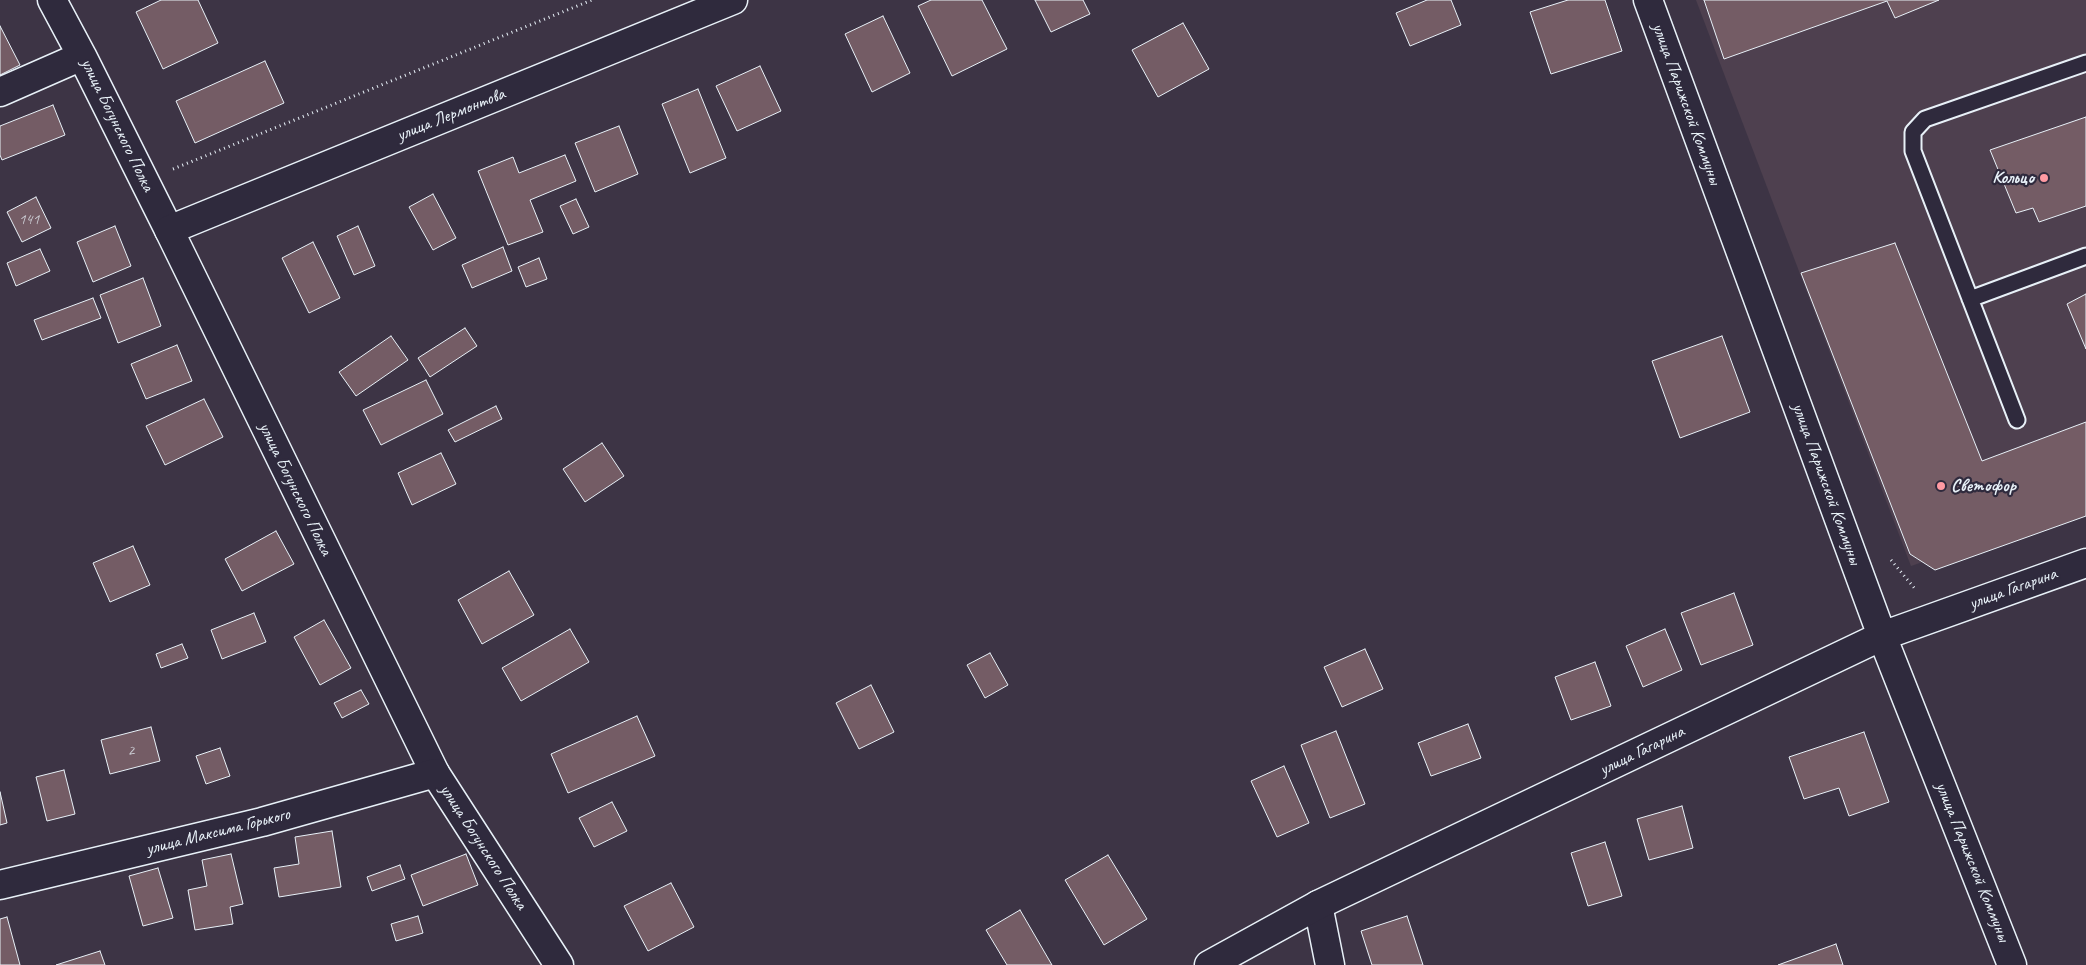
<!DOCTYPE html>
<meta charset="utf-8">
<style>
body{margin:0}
canvas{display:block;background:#3d3445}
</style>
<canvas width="2086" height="965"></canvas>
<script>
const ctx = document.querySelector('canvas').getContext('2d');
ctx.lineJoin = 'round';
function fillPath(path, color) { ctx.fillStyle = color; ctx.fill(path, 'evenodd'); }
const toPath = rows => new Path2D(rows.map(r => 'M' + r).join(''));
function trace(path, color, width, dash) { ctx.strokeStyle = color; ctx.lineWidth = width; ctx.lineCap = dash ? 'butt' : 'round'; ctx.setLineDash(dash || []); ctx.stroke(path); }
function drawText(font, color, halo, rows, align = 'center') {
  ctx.font = font + ' Caveat,sans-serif'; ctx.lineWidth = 4.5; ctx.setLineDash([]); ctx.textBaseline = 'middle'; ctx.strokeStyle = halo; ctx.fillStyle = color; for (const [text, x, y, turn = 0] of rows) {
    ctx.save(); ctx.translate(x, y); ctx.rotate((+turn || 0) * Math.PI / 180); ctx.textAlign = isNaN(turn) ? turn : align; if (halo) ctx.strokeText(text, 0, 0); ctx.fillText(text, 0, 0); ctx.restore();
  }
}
fillPath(toPath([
 [1696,0,2086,0,2086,506,1911,566]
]), '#4e404f');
const building = toPath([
 [161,0,198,0,218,43,163,69,136,12,161,0],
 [931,0,982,0,1007,49,952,76,918,6,931,0],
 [1035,0,1083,0,1090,14,1051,32,1035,0],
 [1427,0,1451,0,1461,25,1410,46,1396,13,1427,0],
 [1568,0,1605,0,1622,51,1551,74,1530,12,1568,0],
 [1704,0,1939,0,1895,18,1887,1,1724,59,1704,0],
 [883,16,910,73,872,92,845,34,883,16],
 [1183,23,1209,69,1158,97,1132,50,1183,23],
 [0,26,20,65,0,75,0,26],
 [265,61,284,103,195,143,176,101,265,61],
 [760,66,781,111,737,131,716,86,760,66],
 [698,89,726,158,690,173,662,104,698,89],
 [53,105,65,135,2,160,0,155,0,126,53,105],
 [2086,117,2086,206,2039,222,2033,208,2016,213,1990,150,2086,117],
 [619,126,638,174,595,192,575,143,619,126],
 [565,155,576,181,530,200,543,232,508,245,478,171,513,157,519,173,565,155],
 [433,194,456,238,433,250,409,207,433,194],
 [36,197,51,228,22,242,7,212,36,197],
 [576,199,589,227,573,234,560,206,576,199],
 [115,226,131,266,93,282,77,242,115,226],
 [358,226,375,266,354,275,337,236,358,226],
 [313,242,340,298,309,313,282,258,313,242],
 [1895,243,1982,461,2086,422,2086,516,1935,570,1910,554,1801,273,1895,243],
 [503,247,512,271,472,288,462,265,503,247],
 [40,249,50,271,16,286,7,263,40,249],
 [539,258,547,279,526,287,518,267,539,258],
 [143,278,161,326,118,343,100,295,143,278],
 [2086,294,2086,349,2067,304,2086,294],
 [93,298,101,318,42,340,34,320,93,298],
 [465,328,477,346,430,377,418,358,465,328],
 [391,336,408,360,356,396,339,372,391,336],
 [1722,336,1750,412,1680,438,1652,361,1722,336],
 [177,345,192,381,146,399,131,364,177,345],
 [426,380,443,414,381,445,363,410,426,380],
 [204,399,223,437,165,465,146,426,204,399],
 [496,406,502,419,455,442,448,430,496,406],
 [602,443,624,476,585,502,563,469,602,443],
 [441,453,456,484,412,505,398,473,441,453],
 [276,531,294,564,242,591,225,559,276,531],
 [133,546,150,585,110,602,93,563,133,546],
 [509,571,534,615,482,644,458,600,509,571],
 [1734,593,1753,645,1701,665,1681,613,1734,593],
 [254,613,266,642,222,659,211,630,254,613],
 [324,620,351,668,320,685,294,637,324,620],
 [570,629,589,662,521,701,502,668,570,629],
 [1665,629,1682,670,1643,687,1626,646,1665,629],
 [182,644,188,658,161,668,156,654,182,644],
 [1365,649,1383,689,1342,707,1324,667,1365,649],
 [990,653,1008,685,985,698,967,665,990,653],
 [1595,662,1611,706,1571,720,1555,677,1595,662],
 [871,685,894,732,859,749,836,703,871,685],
 [361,690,369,704,342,718,334,703,361,690],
 [637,716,655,756,568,793,551,754,637,716],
 [1468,724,1481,758,1431,776,1418,743,1468,724],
 [151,727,160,761,110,774,101,740,151,727],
 [1336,731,1365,804,1330,818,1301,745,1336,731],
 [1864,732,1889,802,1849,816,1839,788,1804,799,1789,757,1864,732],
 [220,748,230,776,206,784,196,756,220,748],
 [1284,766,1309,823,1277,837,1251,781,1284,766],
 [64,770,75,814,47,821,36,777,64,770],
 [0,792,7,823,0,825,0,792],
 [612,802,627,831,594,847,579,818,612,802],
 [1682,806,1693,848,1649,860,1637,819,1682,806],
 [332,831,341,887,279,897,274,868,299,864,295,837,332,831],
 [1605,842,1622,896,1588,906,1571,853,1605,842],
 [231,854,243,904,230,907,233,924,195,930,188,890,207,886,202,860,231,854],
 [466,854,478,885,423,906,411,875,466,854],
 [1108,855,1147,919,1104,945,1065,880,1108,855],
 [400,865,405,879,372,891,367,877,400,865],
 [158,868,173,918,143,926,129,876,158,868],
 [671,883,694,927,648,951,624,906,671,883],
 [1020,910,1052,965,1007,965,986,930,1020,910],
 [418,916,423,933,396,941,391,924,418,916],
 [1407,916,1423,965,1372,965,1361,931,1407,916],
 [7,917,20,965,0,965,0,919,7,917],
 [1836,944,1843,965,1778,965,1836,944],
 [100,951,105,965,56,965,100,951]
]);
fillPath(building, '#745c65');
trace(building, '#e8f1f8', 1);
const service = toPath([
 [1970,299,2086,256],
 [2017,420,1913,151,1913,132,1925,119,2086,63]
]);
const minor = toPath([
 [52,0,82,56,169,230],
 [0,92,82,56],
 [1318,905,1330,965]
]);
const tertiary = toPath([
 [1648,0,1882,636,2012,965],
 [435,773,169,230,733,0],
 [1209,965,1318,905,1882,636,2086,563]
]);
const secondary = toPath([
 [0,885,262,822,435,773,559,965]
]);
trace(service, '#e8f1f8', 19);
trace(minor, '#e8f1f8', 31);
trace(tertiary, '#e8f1f8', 31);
trace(secondary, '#e8f1f8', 31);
trace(toPath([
 [173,169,592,0],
 [1891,560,1916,590]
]), '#e8f1f8', 3, [1, 4]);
trace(service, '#2f2a3d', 15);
trace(minor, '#2f2a3d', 28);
trace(tertiary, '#2f2a3d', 28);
trace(secondary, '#2f2a3d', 28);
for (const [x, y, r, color] of [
 [2044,178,5,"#ff9aa2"],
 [1941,486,5,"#ff9aa2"]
]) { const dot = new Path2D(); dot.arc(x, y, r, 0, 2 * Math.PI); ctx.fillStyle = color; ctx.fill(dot); trace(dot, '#2f2a3d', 2); }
drawText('15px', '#cbccd3', null, [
 ["141",29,220],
 ["2",131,751]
]);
drawText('18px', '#e8f1f8', '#2f2a3d', [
 ["улица Парижской Коммуны",1686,104,70],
 ["улица Лермонтова",451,115,-22],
 ["улица Богунского Полка",117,125,64],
 ["улица Парижской Коммуны",1826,484,70],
 ["улица Богунского Полка",295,489,64],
 ["улица Гагарина",2013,589,-20],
 ["улица Гагарина",1642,751,-26],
 ["улица Максима Горького",218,832,-14],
 ["улица Богунского Полка",483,847,57],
 ["улица Парижской Коммуны",1972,862,68]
]);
drawText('bold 18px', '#e8f1f8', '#2f2a3d', [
 ["Кольцо",2034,178],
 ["Светофор",1951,486,"left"]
], 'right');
</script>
